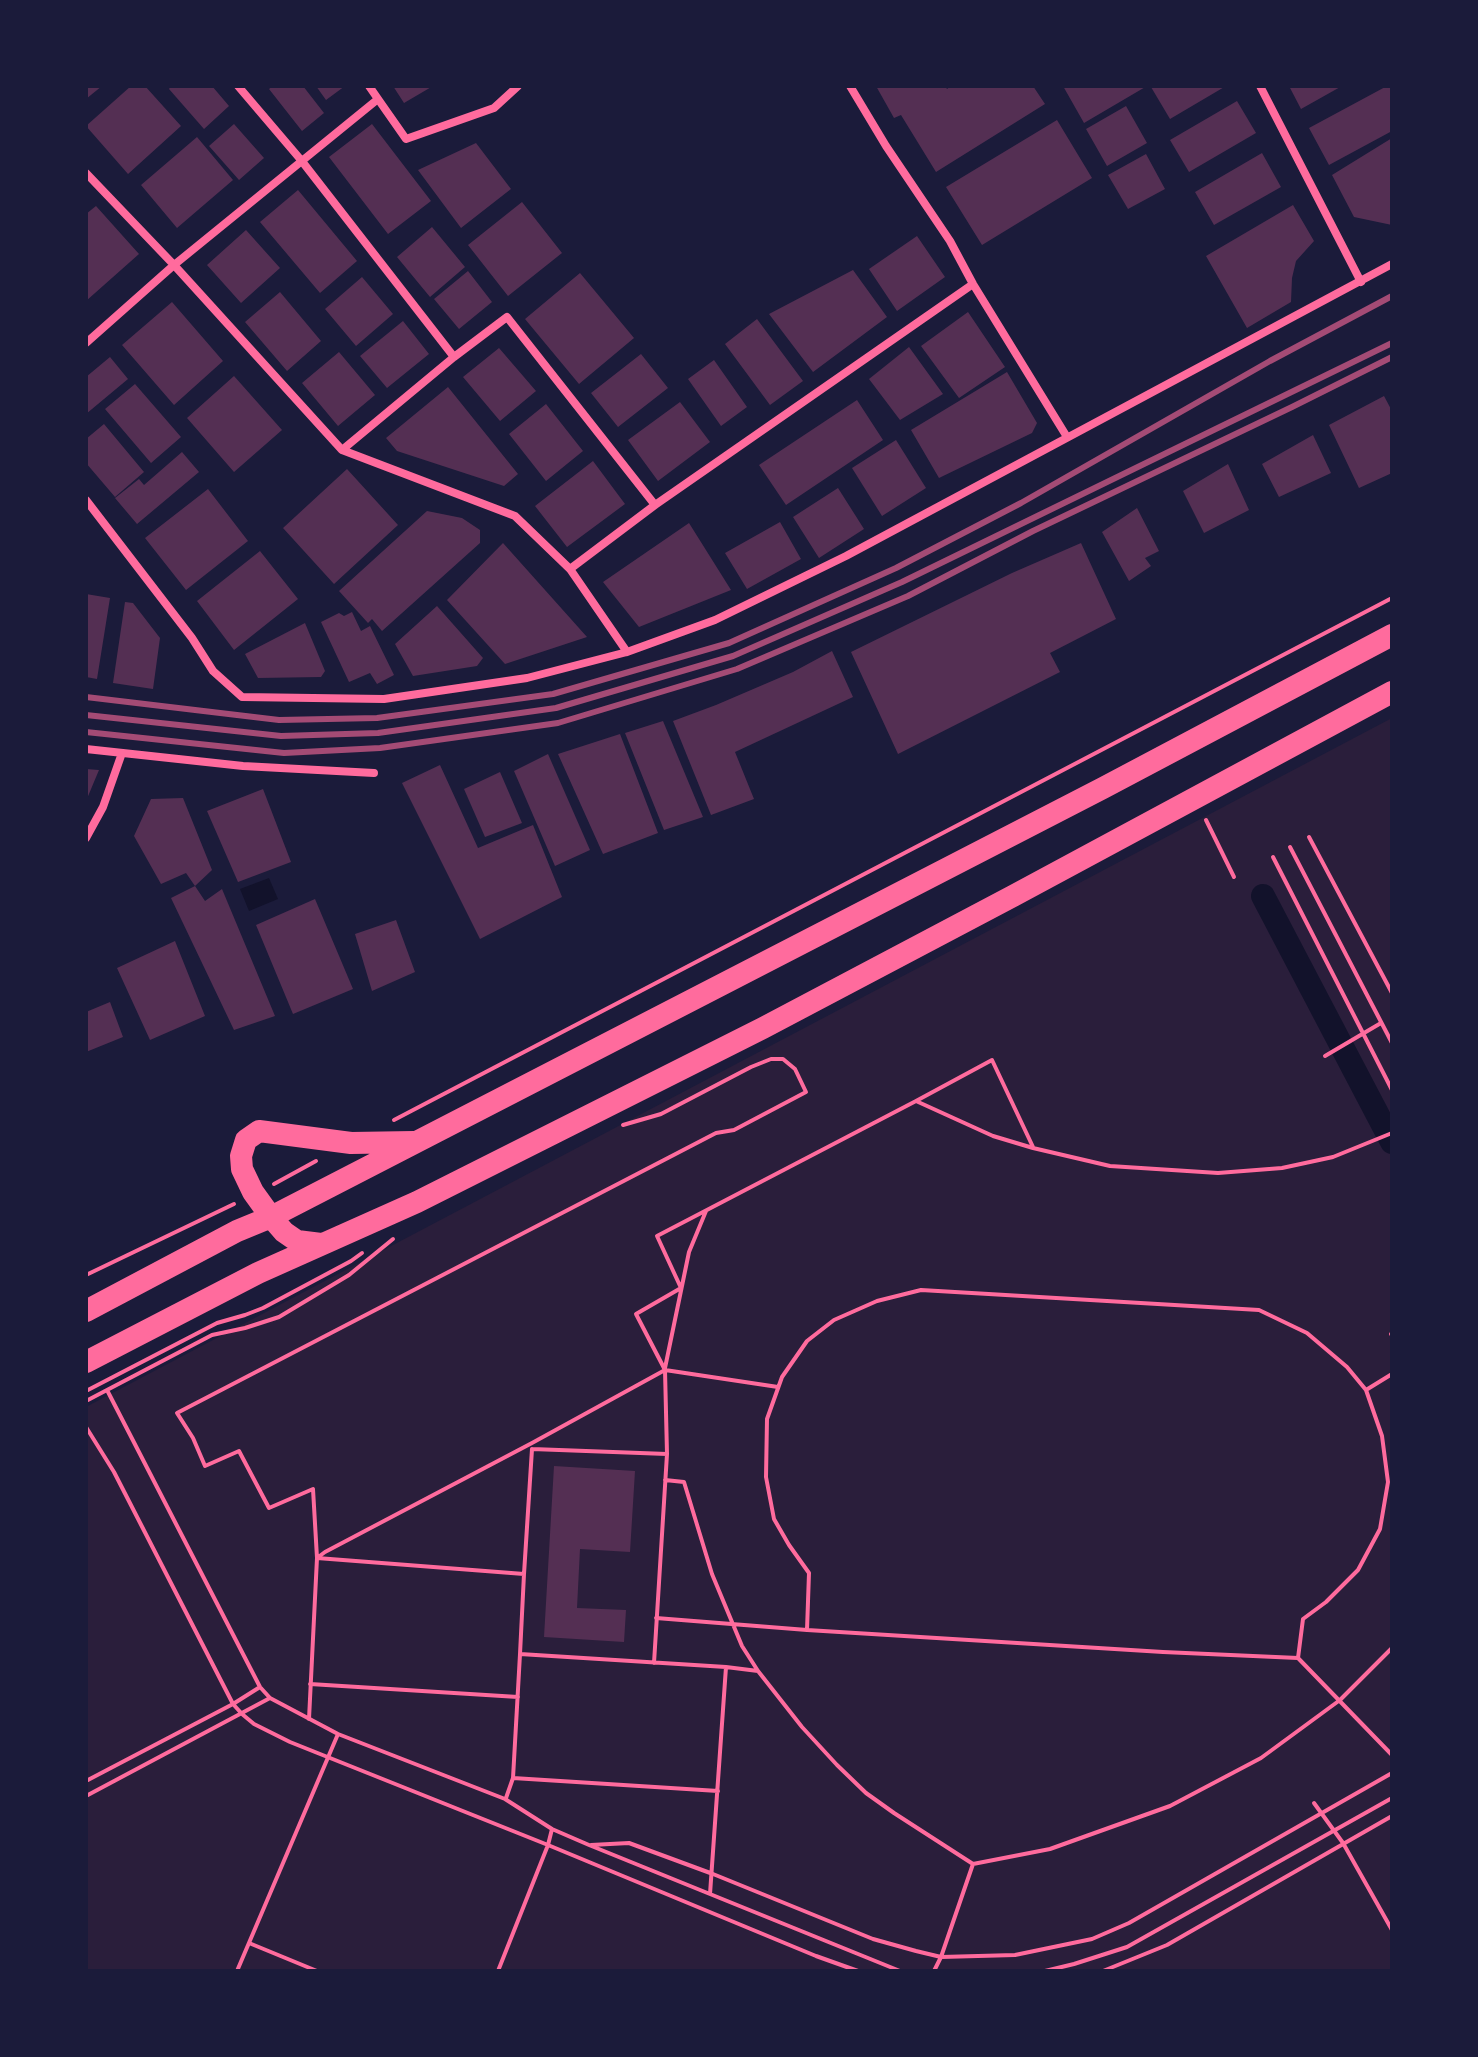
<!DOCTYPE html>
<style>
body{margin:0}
#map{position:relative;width:1478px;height:2057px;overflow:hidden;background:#1b1b3a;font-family:"PT Sans",sans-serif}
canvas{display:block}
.frame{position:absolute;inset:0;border:88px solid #1b1b3a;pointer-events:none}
</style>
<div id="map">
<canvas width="1478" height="2057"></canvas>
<div class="frame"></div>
</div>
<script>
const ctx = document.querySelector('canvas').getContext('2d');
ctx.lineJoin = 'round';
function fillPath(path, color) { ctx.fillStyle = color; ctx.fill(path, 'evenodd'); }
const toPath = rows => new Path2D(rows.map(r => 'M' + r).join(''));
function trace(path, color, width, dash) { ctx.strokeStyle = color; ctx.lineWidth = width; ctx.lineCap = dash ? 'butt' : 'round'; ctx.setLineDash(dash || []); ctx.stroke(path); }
fillPath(toPath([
 [1392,718,1392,1971,86,1971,86,1407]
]), '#2a1e3b');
fillPath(toPath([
 [269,878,278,899,249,911,240,889]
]), '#12122b');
trace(toPath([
 [1263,896,1392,1142]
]), '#12122b', 24);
fillPath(toPath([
 [86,86,102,86,86,99],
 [131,86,145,86,181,126,128,174,86,126],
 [171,86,212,86,229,106,204,129,169,89],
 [273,86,303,86,324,113,302,131,269,89],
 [316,86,345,86,326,100],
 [393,86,433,86,404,103],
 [876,86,945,86,947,89,951,86,1033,86,1045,104,936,172,901,115,894,118],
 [1063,86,1147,86,1084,123],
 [1153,86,1226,86,1170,119,1151,87],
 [1289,86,1342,86,1301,109],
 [1387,86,1392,86,1392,131,1329,165,1309,128],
 [1237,101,1256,133,1189,172,1170,140],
 [1126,106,1147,143,1107,166,1086,129],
 [1057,120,1092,178,982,245,946,187],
 [234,124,264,158,239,180,209,146],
 [372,124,431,201,388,234,329,157],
 [197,137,233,180,177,228,141,185],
 [1392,138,1392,225,1354,217,1332,175],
 [476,143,511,189,461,228,418,170],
 [1262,153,1281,187,1214,225,1195,192],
 [1146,154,1165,189,1128,209,1108,175],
 [298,190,357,261,320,293,260,222],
 [522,202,562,253,508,296,468,245],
 [1293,205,1314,241,1296,261,1292,278,1291,302,1247,328,1206,256],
 [96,206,139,254,86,301,86,214],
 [432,227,465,267,430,297,397,257],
 [246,230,280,268,241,303,207,265],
 [917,236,945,277,897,311,869,269],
 [853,270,887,317,813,372,769,314],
 [468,271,492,302,459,329,434,299],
 [580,273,634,338,579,384,525,319],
 [362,277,393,314,356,346,325,309],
 [280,292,321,341,287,371,245,322],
 [172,302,223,361,174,405,122,345],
 [968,312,1005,367,959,398,921,346],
 [757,319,803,381,770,405,725,344],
 [403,321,429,354,387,388,360,356],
 [909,347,943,394,900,420,869,379],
 [499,348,536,391,500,421,463,377],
 [339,352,375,395,338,426,302,383],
 [641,354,668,388,618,427,591,393],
 [110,357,128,379,86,414,86,377],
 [714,360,747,407,721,426,688,379],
 [1007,372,1037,423,1032,433,939,478,911,430],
 [234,376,282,430,234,472,187,418],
 [135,384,181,437,151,463,105,409],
 [448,387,518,474,504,486,397,451,386,438],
 [1384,396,1392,411,1392,473,1359,488,1329,425],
 [857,400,883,440,786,505,759,465],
 [680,402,710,442,658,481,628,440],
 [546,404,583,451,546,481,509,434],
 [104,424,144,472,115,497,86,463,86,439],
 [1313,435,1331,473,1279,497,1262,464],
 [896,440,926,488,882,516,852,468],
 [182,452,199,472,137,524,115,498,139,479,144,485],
 [593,461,625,504,567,547,535,506],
 [1228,464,1249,510,1204,533,1183,491],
 [347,469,398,525,334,584,283,528],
 [838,488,864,529,819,558,793,517],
 [208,489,248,541,186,590,145,538],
 [1137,508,1159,551,1145,558,1151,566,1129,581,1102,532],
 [427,511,462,518,480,530,480,543,382,631,372,619,368,623,339,591],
 [780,522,801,559,747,589,725,553],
 [689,523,731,590,639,627,603,582],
 [503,543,587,637,505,664,447,600],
 [1081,543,1116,619,1050,653,1060,672,898,754,851,652,1012,573],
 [260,551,298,599,234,650,197,601],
 [86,594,110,598,97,679,86,677],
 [125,602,133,603,160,638,153,689,113,683],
 [437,606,483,658,477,666,413,676,395,644],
 [352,612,361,631,370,626,394,675,377,684,370,673,349,682,321,622,339,613,344,616],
 [305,623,325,671,321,677,258,678,245,654],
 [832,651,853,697,735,752,754,799,711,815,673,721,716,705,793,672],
 [663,721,703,817,664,830,625,733],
 [620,734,658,833,603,854,558,754],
 [548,754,590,850,555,866,514,771],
 [440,765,478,848,533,825,562,897,480,939,402,783],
 [86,769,99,770,86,801],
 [500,772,522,823,485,837,464,789],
 [263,789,291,862,238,882,207,811],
 [183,798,212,870,195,886,186,873,161,884,134,836,151,799],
 [195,886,205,901,222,889,275,1016,234,1030,171,898],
 [315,899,353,989,293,1014,256,925],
 [396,920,415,972,372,991,355,934],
 [175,941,205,1016,150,1040,117,968],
 [110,1002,123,1037,86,1052,86,1012],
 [554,1466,635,1471,630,1552,580,1549,577,1608,626,1610,624,1642,544,1637]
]), '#542f53');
trace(toPath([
 [1206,820,1234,877],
 [1309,837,1392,993],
 [1290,847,1392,1043],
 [1273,857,1392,1090],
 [1325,1056,1381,1023],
 [916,1101,992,1060,1033,1147],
 [394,1120,1392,598],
 [623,1125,661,1114,751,1067,771,1059,783,1059,795,1069,806,1092,734,1130,716,1133,177,1413,193,1438,205,1466,239,1451,269,1508,313,1489,317,1558,524,1574,520,1654,726,1667,758,1671],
 [274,1184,316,1161],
 [86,1275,234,1204],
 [1391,1334,1392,1335],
 [665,1368,689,1252,706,1211],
 [778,1387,665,1370,636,1314,681,1288,657,1236,916,1101,993,1136,1033,1148,1110,1166,1218,1173,1282,1168,1333,1157,1392,1133],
 [107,1390,260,1687,270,1698,338,1734,505,1799,552,1829,589,1845,900,1971],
 [1366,1390,1392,1374],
 [86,1391,217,1323,245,1315,263,1308,351,1261,362,1253],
 [86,1401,212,1335,245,1328,279,1317,349,1275,393,1239],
 [86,1427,114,1472,233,1704,242,1714,254,1724,290,1742,548,1845,816,1956,858,1971],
 [532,1449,667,1454],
 [665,1480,684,1482,712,1574,742,1646,758,1671,802,1727,837,1765,866,1793,894,1813,973,1864,941,1957,934,1971],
 [524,1574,532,1449],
 [656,1618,807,1630,1163,1652,1298,1658,1392,1755],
 [807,1630,809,1573,789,1545,774,1519,766,1477,767,1419,782,1377,807,1341,834,1320,877,1301,921,1290,1259,1310,1307,1333,1347,1367,1366,1390,1382,1436,1388,1482,1380,1529,1358,1570,1326,1602,1303,1619,1298,1658],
 [310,1684,518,1697],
 [309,1719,317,1558,325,1552,532,1443,665,1370,667,1454,654,1663],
 [513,1778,718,1791],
 [86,1781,233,1704,260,1687],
 [86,1796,270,1698],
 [506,1798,513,1778,520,1654],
 [1314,1803,1343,1843,1392,1930],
 [591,1845,629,1843,713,1874,873,1939,916,1951,941,1957,1015,1955,1092,1939,1129,1923,1392,1773],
 [973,1864,1050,1849,1170,1806,1261,1758,1340,1700,1392,1648],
 [710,1894,726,1667],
 [249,1943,317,1971],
 [237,1971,338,1734],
 [498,1971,548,1845,552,1829],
 [1045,1971,1074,1964,1127,1947,1392,1798],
 [1103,1971,1167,1945,1392,1816]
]), '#ff6b9d', 4);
trace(toPath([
 [238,86,301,160,454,357],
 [850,86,886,146,950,241,973,284,1067,437],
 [1260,86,1361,282],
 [378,99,406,139,494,108,518,86],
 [86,173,174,265,342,450,515,516,570,569,627,652],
 [86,343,174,265,378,99,369,86],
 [342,450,454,357,507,317,655,505],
 [86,500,192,638,213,671,242,697,384,699,527,678,627,652,715,620,846,556,1392,264],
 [570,569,655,505,973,284],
 [86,749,243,766,374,773],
 [86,838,103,807,122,753]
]), '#ff6b9d', 8);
trace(toPath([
 [321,1244,297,1241,284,1232,271,1217,253,1192,242,1169,241,1156,246,1140,259,1131,351,1143,414,1142],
 [86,1311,237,1231,271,1217,1103,788,1392,635],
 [86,1362,258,1273,417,1202,763,1028,1013,896,1392,692]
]), '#ff6b9d', 22);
trace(toPath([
 [86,697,279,720,377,718,553,694,729,643,896,568,1021,503,1270,361,1392,296],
 [86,715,281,736,378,733,556,708,733,656,902,582,1392,343],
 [86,732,284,753,380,748,558,723,737,669,908,596,1033,531,1292,407,1392,357]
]), '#a44b75', 6);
</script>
